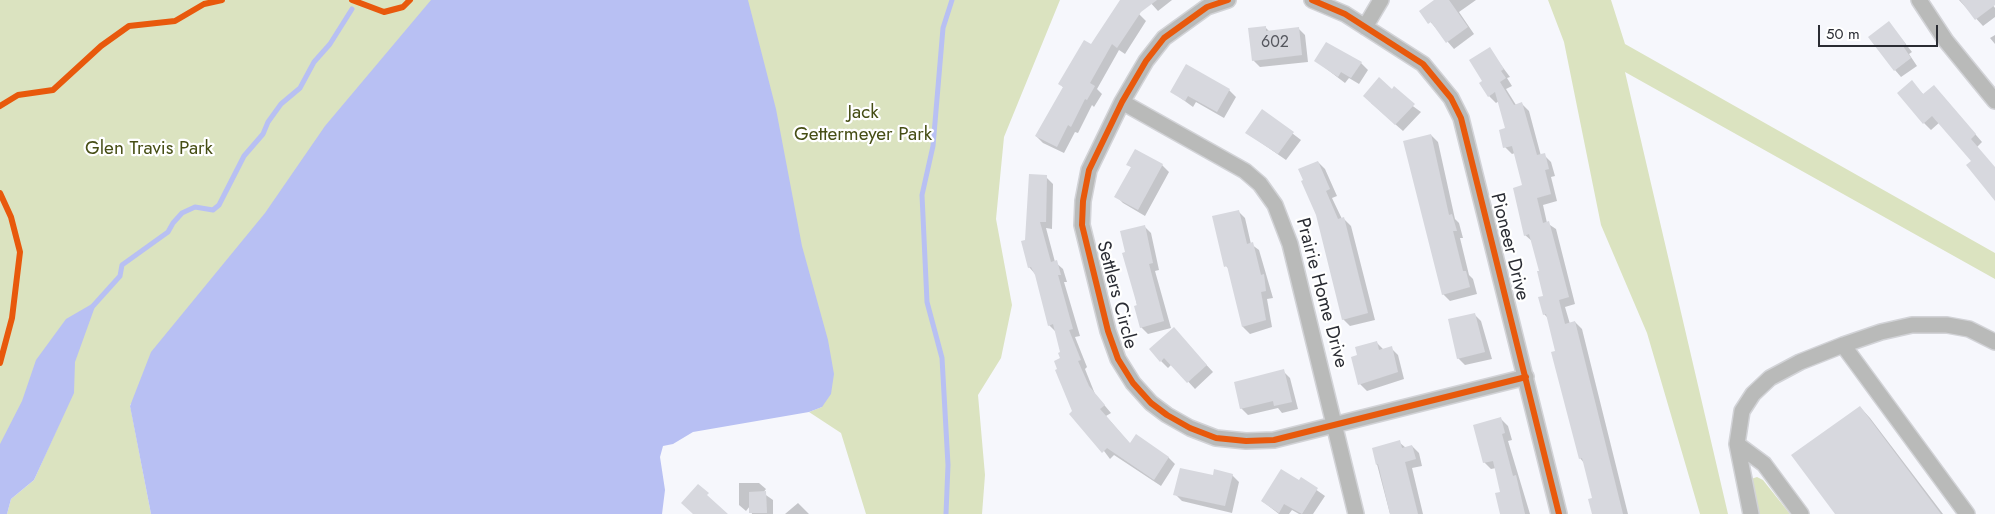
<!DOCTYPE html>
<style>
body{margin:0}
#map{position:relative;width:1995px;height:514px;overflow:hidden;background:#f6f7fc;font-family:Jost,sans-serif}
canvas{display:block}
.scale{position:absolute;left:1818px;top:25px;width:120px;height:22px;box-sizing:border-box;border:2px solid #2a2c33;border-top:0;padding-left:6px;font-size:15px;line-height:18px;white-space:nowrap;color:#2a2c33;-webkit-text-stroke:4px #fff;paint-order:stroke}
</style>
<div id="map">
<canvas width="1995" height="514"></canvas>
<div class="scale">50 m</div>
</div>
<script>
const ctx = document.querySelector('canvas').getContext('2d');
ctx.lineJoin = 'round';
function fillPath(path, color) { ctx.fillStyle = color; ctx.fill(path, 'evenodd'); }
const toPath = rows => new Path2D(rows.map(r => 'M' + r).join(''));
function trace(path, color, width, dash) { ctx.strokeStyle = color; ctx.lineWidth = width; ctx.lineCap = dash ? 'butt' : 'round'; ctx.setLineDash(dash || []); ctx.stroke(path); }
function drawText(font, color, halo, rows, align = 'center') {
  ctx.font = font + ' Jost,sans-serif'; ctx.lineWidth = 4.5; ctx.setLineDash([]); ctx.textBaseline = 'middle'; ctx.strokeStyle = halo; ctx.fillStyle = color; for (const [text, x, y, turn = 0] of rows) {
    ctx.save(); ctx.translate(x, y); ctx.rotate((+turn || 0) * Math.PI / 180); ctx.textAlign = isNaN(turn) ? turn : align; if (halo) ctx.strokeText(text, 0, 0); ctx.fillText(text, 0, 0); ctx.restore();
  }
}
fillPath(toPath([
 [0,0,461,0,130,405,151,514,7,514,11,499,34,480,60,422,0,480],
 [708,0,1060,0,1004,137,996,219,1012,305,1001,358,978,395,985,475,982,514,866,514,841,433,809,412,822,407],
 [1548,0,1611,0,1625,44,1995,253,1995,279,1625,72,1728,514,1700,514,1647,333,1601,225,1564,42],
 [1757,477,1763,480,1790,514,1757,514,1751,479]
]), '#dbe3c0');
fillPath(toPath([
 [431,0,748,0,776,109,802,246,828,340,834,374,831,394,822,407,809,412,693,432,673,444,663,446,660,457,665,490,662,514,151,514,130,406,151,352,265,213,325,126],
 [97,301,75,362,74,393,34,480,11,499,7,514,0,514,0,444,22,401,36,360,66,319]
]), '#b8c0f3');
fillPath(toPath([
 [1148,0,1172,0,1158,11],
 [1436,0,1476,0,1459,12,1474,34,1454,49,1421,11],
 [1959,0,1989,0,1995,8,1995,17,1983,26],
 [1139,14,1146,21,1125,54,1119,50,1097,89,1102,94,1094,107,1092,105,1078,133,1075,132,1064,153,1043,143,1036,136,1064,88,1060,84,1092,46],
 [1889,23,1912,52,1909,54,1917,66,1901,77,1895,70],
 [1265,27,1270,32,1298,28,1305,35,1308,62,1260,67,1253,60],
 [1995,35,1995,44,1990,38],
 [1489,49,1510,77,1507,78,1512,86,1506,89,1516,105,1522,104,1529,111,1541,156,1544,155,1551,162,1555,176,1551,177,1557,201,1543,205,1547,223,1556,229,1575,304,1565,307,1570,324,1575,322,1582,329,1628,514,1593,514,1593,499,1584,463,1580,458,1549,319,1544,314,1544,297,1540,272,1533,242,1525,235,1524,186,1515,153,1512,154,1505,147,1507,129,1499,101,1496,103,1489,96,1484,81],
 [1316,61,1361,63,1368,70,1359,84,1349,78,1345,83],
 [1918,89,1924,95,1941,94,1982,142,1977,147,1995,168,1995,199,1973,161,1940,122,1931,130,1924,123],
 [1229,90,1236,97,1224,118,1196,102,1193,107,1171,91],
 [1392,91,1421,112,1403,131,1371,103],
 [1262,110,1301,140,1286,160,1247,133],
 [1431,135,1438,142,1455,219,1459,223,1463,238,1460,238,1469,275,1473,279,1477,294,1450,301,1443,294],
 [1136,150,1162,165,1169,172,1145,216,1123,203,1116,196,1132,168,1128,164],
 [1318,162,1325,169,1337,196,1332,198,1342,219,1344,219,1351,226,1375,320,1350,326,1343,319],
 [1046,177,1053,184,1052,229,1046,228,1055,262,1063,269,1067,282,1064,282,1080,336,1075,337,1087,367,1085,369,1095,394,1111,413,1106,416,1130,444,1168,457,1175,464,1161,486,1114,455,1110,459,1074,411,1056,332,1049,325,1036,275,1029,267,1026,241],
 [1238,211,1245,218,1251,244,1259,250,1273,298,1267,299,1272,327,1250,334,1243,327,1230,270,1226,266],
 [1144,226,1151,233,1159,270,1155,271,1171,328,1148,334,1141,327,1127,252],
 [1474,314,1481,321,1492,359,1465,365,1458,358],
 [1180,336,1213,372,1195,389,1172,364,1168,368,1161,361],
 [1377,343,1384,350,1391,348,1398,355,1404,379,1367,391,1360,384],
 [1283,371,1290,378,1298,409,1282,413,1278,408,1248,415,1241,408],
 [1860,407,1870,418,1943,514,1837,514],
 [1501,419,1508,426,1512,440,1508,441,1530,514,1501,514,1501,493,1496,468,1491,469,1484,462],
 [1399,442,1406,448,1412,446,1419,453,1422,466,1412,468,1423,514,1390,514,1373,449],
 [1232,475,1239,482,1232,513,1182,501,1175,494,1214,477],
 [1301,479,1325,496,1313,514,1299,514,1292,510,1289,514,1279,514,1262,501,1299,482],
 [739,483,759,483,766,489,763,493,773,500,773,514,752,514,750,506,746,511,739,505],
 [798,503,809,514,785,514]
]), '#0003');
trace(toPath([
 [93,306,120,276,122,265,168,232,173,223,182,213,195,207,213,210,219,205,244,156,263,134,268,122,281,104,300,88,314,62,330,44,352,9],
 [946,514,948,465,942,358,927,302,922,195,933,146,943,28,952,0]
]), '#b8c0f3', 5);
fillPath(toPath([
 [1120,0,1157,0,1141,12,1117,48,1112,44,1090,83,1095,86,1087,100,1085,99,1071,127,1068,125,1057,147,1035,136,1063,87,1058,84,1084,40,1091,44],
 [1434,0,1449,0,1468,27,1446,43,1431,22,1428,24,1419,11],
 [1960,0,1995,0,1995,5,1975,20],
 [1889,21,1906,44,1903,46,1911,58,1894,71,1868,37],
 [1266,26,1266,31,1299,27,1302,55,1252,61,1248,28],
 [1326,42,1362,62,1351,78,1341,72,1338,77,1314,61],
 [1490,47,1504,69,1501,71,1506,78,1500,82,1514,105,1522,102,1537,155,1545,153,1549,169,1545,170,1551,194,1537,198,1543,223,1549,221,1569,297,1559,300,1565,324,1575,321,1623,514,1592,514,1588,499,1592,498,1582,458,1579,459,1551,352,1555,351,1546,314,1543,315,1538,297,1543,296,1537,271,1539,271,1529,234,1524,236,1513,188,1522,185,1512,146,1503,148,1499,130,1505,128,1495,92,1488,97,1479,83,1482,81,1469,60],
 [1186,64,1230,89,1217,112,1188,96,1185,101,1170,92],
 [1379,77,1392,89,1394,86,1415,104,1395,125,1363,96],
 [1912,80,1923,94,1934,85,1976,134,1971,139,1995,167,1995,201,1966,165,1971,161,1932,116,1923,124,1897,93],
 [1262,109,1294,132,1278,154,1245,133],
 [1431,134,1449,215,1452,214,1457,231,1453,231,1463,271,1466,271,1470,287,1442,295,1403,141],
 [1135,149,1163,164,1138,210,1114,197,1131,167,1126,165],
 [1318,161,1330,189,1326,191,1338,219,1344,217,1368,313,1342,320,1316,215,1301,181,1303,180,1298,169],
 [1029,174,1047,175,1046,222,1040,222,1051,262,1057,260,1061,275,1058,275,1073,329,1069,330,1081,360,1078,361,1089,386,1105,405,1100,409,1130,443,1136,434,1169,457,1154,480,1107,448,1102,453,1069,414,1072,411,1055,370,1057,369,1054,361,1060,358,1058,353,1060,352,1053,324,1048,326,1035,275,1031,267,1028,268,1021,241,1025,240],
 [1239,210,1247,244,1253,242,1261,275,1264,274,1266,291,1261,292,1266,320,1242,327,1227,266,1224,267,1212,216],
 [1145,225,1153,263,1149,264,1164,321,1140,328,1134,306,1137,305,1122,253,1125,252,1120,231],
 [1475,313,1485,352,1457,359,1448,319],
 [1174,327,1207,365,1187,383,1164,358,1160,362,1149,349],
 [1377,341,1379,350,1392,346,1398,372,1358,385,1351,357,1357,355,1355,347],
 [1284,369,1292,402,1274,406,1273,401,1240,409,1234,382],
 [1860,406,1941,514,1835,514,1791,455],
 [1501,417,1505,433,1502,434,1513,476,1516,475,1525,514,1500,514,1495,493,1500,492,1493,461,1483,463,1473,425],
 [1400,440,1402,448,1412,445,1416,459,1405,462,1418,514,1390,514,1378,464,1376,465,1372,448],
 [1180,468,1213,475,1214,469,1233,474,1225,506,1173,495],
 [1281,469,1299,480,1301,477,1318,488,1302,514,1284,504,1279,513,1261,501],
 [698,484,709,493,707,495,728,514,693,514,681,503],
 [766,491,767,513,749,513,749,492]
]), '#d7d8de');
const minor = toPath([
 [1228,0,1207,7,1164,38,1146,61,1122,102,1089,170,1083,201,1082,225,1108,331,1118,359,1133,383,1151,403,1167,415,1190,428,1216,438,1246,441,1274,440,1526,377],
 [1312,0,1345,14,1423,64,1451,98,1461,118,1559,514],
 [1919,0,1946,41,1995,101],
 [1365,27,1381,0],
 [1122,102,1245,171,1260,184,1275,205,1290,244,1356,514],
 [1843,345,1967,514],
 [1737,444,1764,464,1801,514],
 [1751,514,1737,444,1742,411,1753,394,1770,378,1800,362,1843,345,1881,332,1912,325,1947,325,1969,329,1995,342]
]);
trace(minor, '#d2d3d7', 18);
trace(minor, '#b9bab9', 15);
trace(toPath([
 [352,0,384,12,403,7,410,0],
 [1228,0,1207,7,1164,38,1146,61,1122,102,1089,170,1083,201,1082,225,1108,331,1118,359,1133,383,1151,403,1167,415,1190,428,1216,438,1246,441,1274,440,1526,377],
 [1312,0,1345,14,1423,64,1451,98,1461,118,1559,514],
 [0,106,18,95,53,90,101,46,129,26,175,21,204,4,222,0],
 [0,193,11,217,20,252,12,318,0,363]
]), '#e8590c', 6);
drawText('16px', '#55575e', null, [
 ["602",1275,43]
]);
drawText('19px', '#464e15', '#fff', [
 ["Jack",863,113],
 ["Gettermeyer Park",863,135],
 ["Glen Travis Park",149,149]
]);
drawText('19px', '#2a2c33', '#fff', [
 ["Pioneer Drive",1509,247,76],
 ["Prairie Home Drive",1321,293,75],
 ["Settlers Circle",1116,295,75]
]);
</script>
